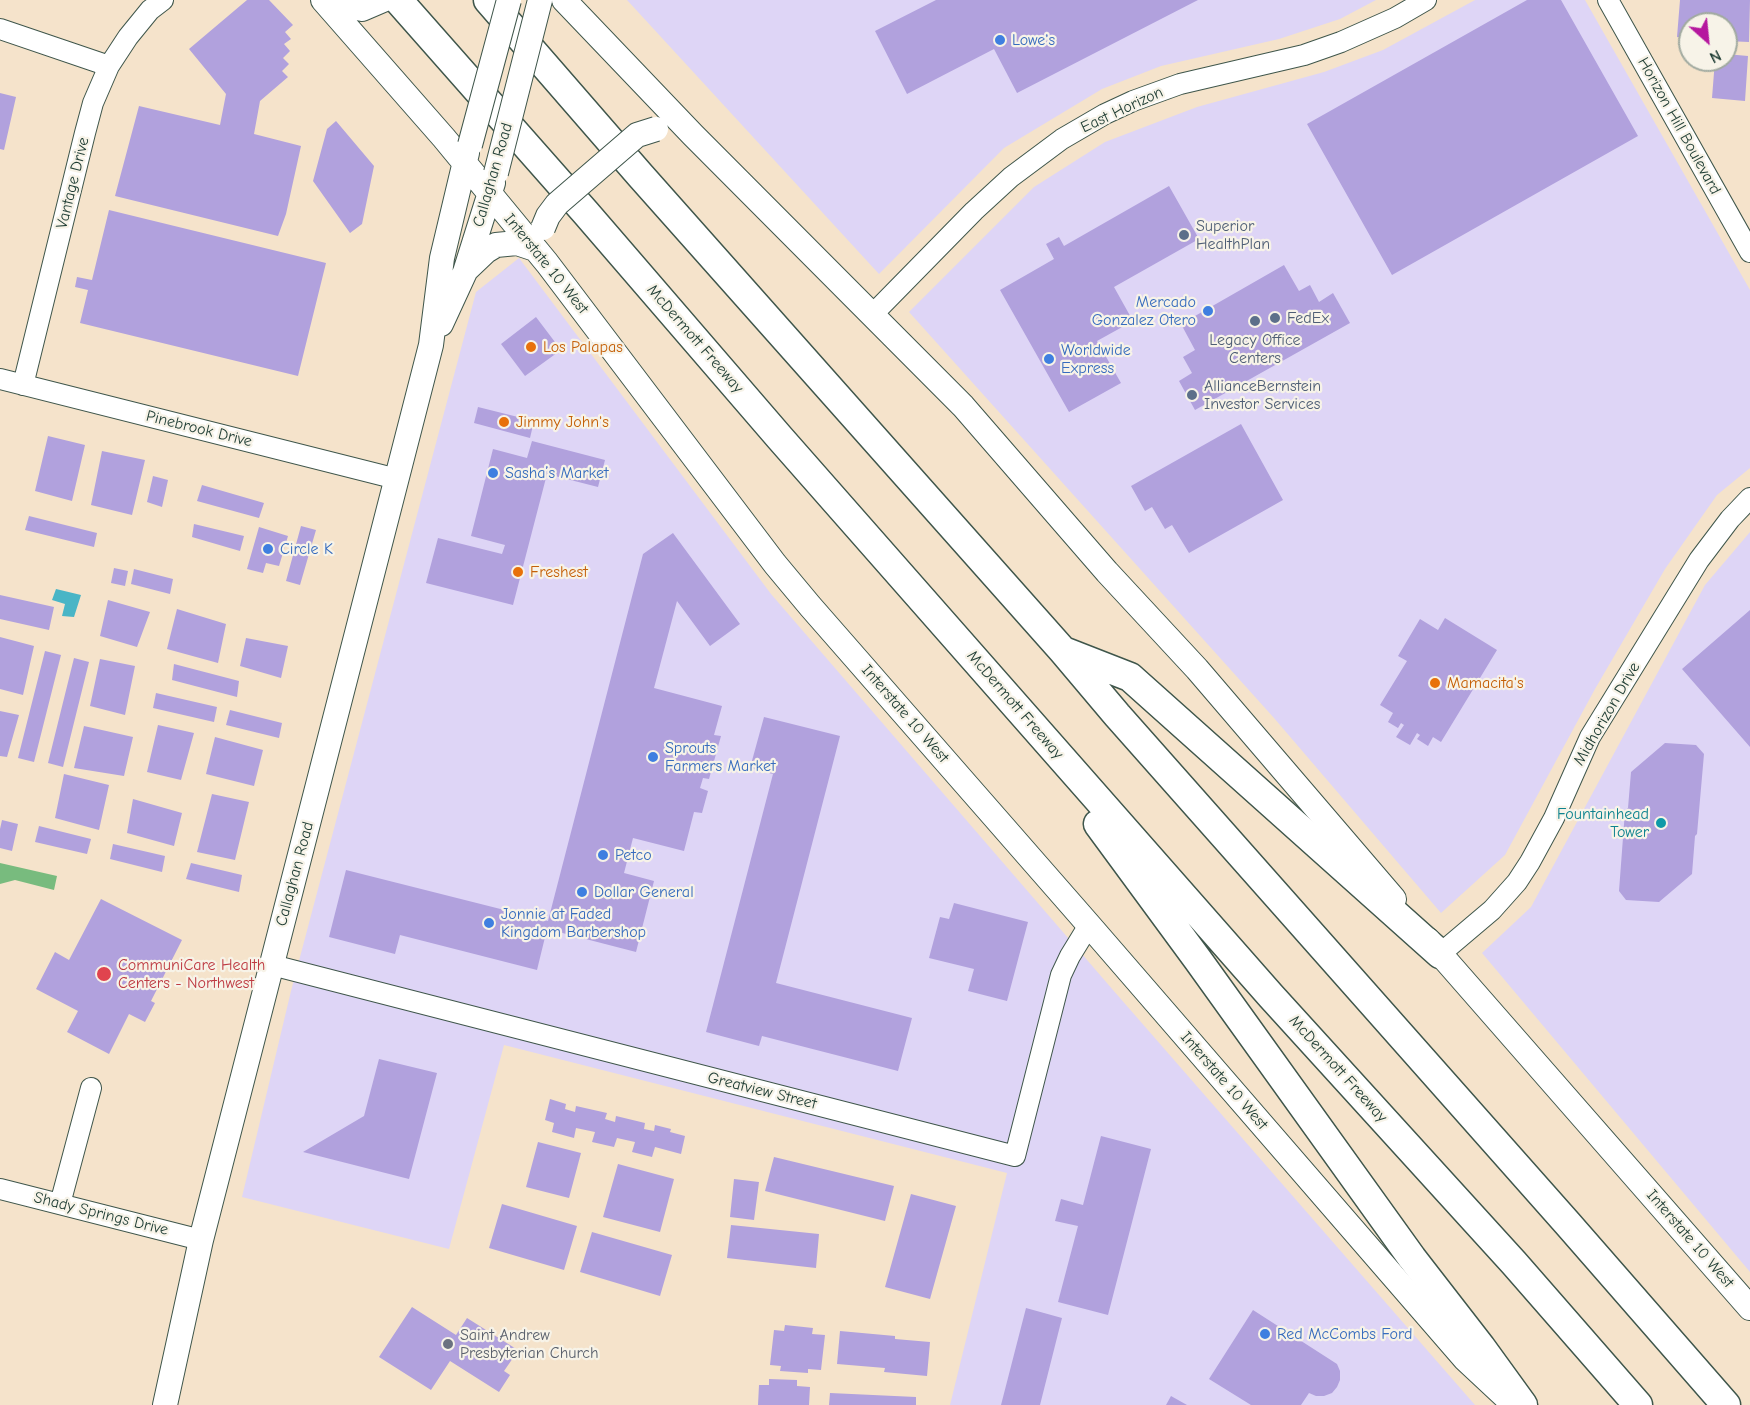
<!DOCTYPE html>
<meta charset="utf-8">
<style>
body{margin:0}
#map{position:relative;width:1750px;height:1405px;overflow:hidden;background:#f5e3cb;font-family:"Comic Neue",sans-serif}
canvas{display:block}
.north{position:absolute;left:1678px;top:12px;width:60px;height:60px;box-sizing:border-box;background:#f7f3e8;border:2px solid #a1aaa0;border-radius:50%;rotate:153deg;font-size:16px;font-weight:700;line-height:24px;text-align:center;color:#1f3d34}
.north::after{content:'';display:block;margin:auto;width:21px;height:27px;background:#b5179e;clip-path:polygon(50% 0,100% 100%,50% 72%,0 100%)}
</style>
<div id="map">
<canvas width="1750" height="1405"></canvas>
<div class="north">N</div>
</div>
<script>
const ctx = document.querySelector('canvas').getContext('2d');
ctx.lineJoin = 'round';
function fillPath(path, color) { ctx.fillStyle = color; ctx.fill(path, 'evenodd'); }
const toPath = rows => new Path2D(rows.map(r => 'M' + r).join(''));
function trace(path, color, width, dash) { ctx.strokeStyle = color; ctx.lineWidth = width; ctx.lineCap = dash ? 'butt' : 'round'; ctx.setLineDash(dash || []); ctx.stroke(path); }
function drawText(font, color, halo, rows, align = 'center') {
  ctx.font = font + ' "Comic Neue",sans-serif'; ctx.lineWidth = 4.5; ctx.setLineDash([]); ctx.textBaseline = 'middle'; ctx.strokeStyle = halo; ctx.fillStyle = color; for (const [text, x, y, turn = 0] of rows) {
    ctx.save(); ctx.translate(x, y); ctx.rotate((+turn || 0) * Math.PI / 180); ctx.textAlign = isNaN(turn) ? turn : align; if (halo) ctx.strokeText(text, 0, 0); ctx.fillText(text, 0, 0); ctx.restore();
  }
}
fillPath(toPath([
 [627,0,1376,0,1340,19,1279,39,1161,66,1102,89,1004,148,879,274],
 [1475,0,1585,0,1750,290,1750,468,1717,495,1665,569,1595,689,1505,855,1441,913,1274,718,909,312,1034,187,1105,142,1197,107,1324,72,1383,50],
 [519,258,771,594,1113,990,1475,1405,950,1405,1007,1173,504,1045,449,1249,242,1197,291,991,476,292],
 [1750,532,1750,1272,1482,953,1531,907,1705,585]
]), '#ded5f6');
fillPath(toPath([
 [0,863,57,876,54,890,15,880,0,884]
]), '#78bb7e');
fillPath(toPath([
 [56,589,81,595,74,617,62,616,65,604,52,600]
]), '#49b5c6');
fillPath(toPath([
 [247,0,269,0,293,25,285,32,291,39,284,44,290,51,283,58,289,64,282,71,288,77,260,101,254,134,301,146,286,214,278,236,115,196,139,106,220,125,226,94,189,49],
 [936,0,1198,0,1017,93,994,49,907,94,875,31],
 [1527,0,1561,0,1638,136,1392,275,1307,124],
 [1680,0,1750,0,1749,42,1726,41,1726,24,1690,24,1690,38,1677,37],
 [1726,54,1748,56,1745,101,1712,98,1715,60,1726,60],
 [0,93,16,97,4,150,0,149],
 [336,121,374,166,362,224,350,233,313,181,327,129],
 [1169,186,1199,239,1114,287,1133,321,1097,341,1121,383,1069,412,1000,290,1054,259,1046,244,1059,237,1064,246],
 [109,210,326,263,298,376,80,323,88,290,75,287,77,277,92,280],
 [1284,265,1299,291,1310,285,1319,302,1333,293,1350,323,1195,410,1179,381,1192,373,1183,357,1195,350,1181,324],
 [536,317,561,350,525,376,501,344],
 [478,407,534,421,530,438,474,423],
 [1241,424,1283,500,1189,553,1172,525,1165,529,1152,507,1145,511,1131,486],
 [48,436,85,445,72,501,35,491],
 [532,441,605,460,598,487,547,474,513,605,426,583,438,538,502,554,505,545,471,536,493,449,527,458],
 [102,451,145,460,132,515,91,505],
 [153,476,168,480,162,507,147,502],
 [202,485,264,503,259,518,197,501],
 [29,516,97,533,94,547,25,530],
 [194,524,244,536,240,551,192,537],
 [301,526,316,530,300,585,286,581],
 [259,527,288,536,279,566,266,563,263,573,247,569],
 [673,533,740,624,710,646,677,601,654,688,722,706,714,735,721,736,709,779,703,778,700,788,708,791,702,813,694,812,684,851,633,838,624,873,654,881,636,952,547,929,537,970,400,935,395,954,329,937,346,870,548,921,643,554],
 [114,568,128,571,125,586,111,583],
 [134,569,173,579,170,594,131,584],
 [0,595,54,607,49,630,0,619],
 [108,600,150,612,137,647,100,636],
 [177,609,226,624,218,663,167,649],
 [1750,610,1750,747,1682,669],
 [1445,618,1497,650,1441,742,1433,737,1428,746,1417,739,1420,735,1417,733,1410,745,1396,737,1404,725,1401,723,1398,728,1388,722,1393,713,1380,705,1407,661,1398,656,1420,619,1438,630],
 [0,637,34,646,23,695,0,689],
 [246,638,288,646,281,678,240,666],
 [45,651,61,655,34,762,18,758],
 [74,658,89,662,63,767,48,763],
 [100,659,135,666,125,715,90,706],
 [174,664,239,681,237,697,172,680],
 [156,693,217,707,214,722,153,708],
 [230,710,282,723,279,738,226,725],
 [0,711,19,715,7,757,0,756],
 [764,717,840,736,776,983,912,1018,898,1071,762,1036,759,1046,706,1032,773,774,750,768],
 [158,725,194,733,181,780,147,772],
 [84,726,133,737,124,776,74,768],
 [215,737,263,750,254,786,206,774],
 [1665,743,1696,745,1704,754,1697,834,1695,836,1692,874,1659,902,1626,900,1619,891,1625,811,1628,808,1631,772],
 [64,774,109,785,99,830,55,818],
 [212,794,249,802,235,860,197,852],
 [133,799,182,813,174,846,127,833],
 [2,820,18,824,12,851,0,848,0,829],
 [39,826,91,839,87,854,35,842],
 [113,844,165,856,162,872,110,859],
 [191,863,242,875,239,892,186,879],
 [101,899,182,940,151,1001,155,1003,145,1022,129,1014,109,1054,67,1032,78,1011,36,989,55,952,69,960],
 [954,903,1028,922,1007,1001,968,991,974,969,929,958,940,917,949,919],
 [379,1059,437,1073,409,1179,303,1152,364,1116],
 [550,1099,566,1104,565,1109,575,1112,576,1106,607,1113,605,1119,615,1122,616,1116,645,1123,644,1129,654,1131,655,1125,671,1129,670,1132,685,1136,681,1154,655,1147,652,1157,632,1152,635,1142,617,1138,614,1147,592,1142,595,1132,576,1128,574,1138,552,1132,554,1123,545,1120],
 [1101,1136,1151,1149,1108,1315,1058,1302,1078,1226,1055,1221,1061,1199,1083,1205],
 [538,1142,581,1153,569,1198,526,1187],
 [774,1157,894,1186,885,1221,765,1191],
 [618,1164,674,1179,660,1232,603,1217],
 [734,1179,759,1182,754,1220,730,1217],
 [911,1194,956,1206,930,1299,885,1287],
 [502,1204,577,1226,564,1270,489,1248],
 [731,1225,819,1234,816,1268,727,1258],
 [592,1232,672,1255,660,1296,580,1272],
 [412,1307,456,1335,467,1318,521,1352,516,1360,513,1358,504,1371,510,1375,499,1392,450,1361,431,1390,379,1357],
 [1026,1308,1062,1318,1040,1405,1001,1405],
 [1253,1310,1337,1364,1340,1371,1340,1380,1337,1387,1332,1393,1324,1396,1316,1396,1309,1393,1301,1405,1251,1405,1209,1379],
 [785,1325,813,1328,812,1334,825,1335,821,1370,808,1369,808,1373,780,1371,781,1366,770,1365,774,1330,784,1331],
 [840,1331,895,1336,895,1339,930,1342,927,1376,884,1372,885,1368,837,1364],
 [769,1379,797,1380,797,1386,810,1387,809,1405,758,1405,759,1385,769,1385],
 [830,1393,916,1397,916,1405,829,1405],
 [1171,1396,1187,1405,1166,1405]
]), '#b1a1dd');
const minor = toPath([
 [1608,0,1750,252],
 [0,29,109,66],
 [873,314,974,211,1011,177,1062,139,1105,114,1133,101,1180,84,1304,55,1341,42,1395,18,1426,0],
 [0,379,397,479],
 [23,385,85,133,93,103,109,66,128,37,150,10,163,0],
 [1440,954,1492,910,1517,882,1530,862,1554,818,1590,737,1699,560,1730,519,1750,498],
 [272,965,1015,1156,1061,975,1070,956,1089,925],
 [0,1189,201,1240],
 [60,1204,91,1088]
]);
const major = toPath([
 [323,0,444,138,547,263,775,564,810,606,1089,925,1465,1359,1510,1401],
 [326,0,350,7,362,9,383,0],
 [564,0,693,135,963,406,1107,572,1197,669,1394,899],
 [466,270,486,251,496,245,517,243,535,249],
 [441,324,465,272,493,183],
 [1428,940,1750,1308],
 [165,1405,201,1240,431,345,442,258,467,153]
]);
const highway = toPath([
 [398,0,586,213,780,438,1271,996,1514,1263,1638,1405],
 [488,0,640,175,1063,651,1117,715,1568,1224,1726,1405],
 [1066,652,1130,677,1440,954],
 [1098,824,1198,960,1412,1258,1481,1347,1523,1405]
]);
trace(minor, '#3f564b', 22);
trace(major, '#3f564b', 26);
trace(highway, '#3f564b', 31);
trace(minor, '#fff', 20);
trace(major, '#fff', 24);
trace(highway, '#fff', 28);
const majorBridge = toPath([
 [470,145,509,0],
 [496,173,540,0],
 [543,228,548,216,557,204,637,135,656,129]
]);
trace(majorBridge, '#3f564b', 26, []);
trace(majorBridge, '#fff', 24);
for (const [x, y, r, color] of [
 [1000,40,6,"#3f7fe0"],
 [1184,235,6,"#5c6f8a"],
 [1208,311,6,"#3f7fe0"],
 [1275,318,6,"#5c6f8a"],
 [1255,321,6,"#5c6f8a"],
 [531,347,6,"#e8710a"],
 [1049,359,6,"#3f7fe0"],
 [1192,395,6,"#5c6f8a"],
 [504,422,6,"#e8710a"],
 [493,473,6,"#3f7fe0"],
 [268,549,6,"#3f7fe0"],
 [518,572,6,"#e8710a"],
 [1435,683,6,"#e8710a"],
 [653,757,6,"#3f7fe0"],
 [1661,823,6,"#0f9aa8"],
 [603,855,6,"#3f7fe0"],
 [582,892,6,"#3f7fe0"],
 [489,923,6,"#3f7fe0"],
 [104,974,8,"#e0444e"],
 [1265,1334,6,"#3f7fe0"],
 [448,1344,6,"#6b7280"]
]) { const dot = new Path2D(); dot.arc(x, y, r, 0, 2 * Math.PI); ctx.fillStyle = color; ctx.fill(dot); trace(dot, '#f7f3e8', 2); }
drawText('16px', '#366cbe', '#f7f3e8', [
 ["Lowe's",1012,40],
 ["Mercado",1196,302,"right"],
 ["Gonzalez Otero",1196,320,"right"],
 ["Worldwide",1061,350],
 ["Express",1061,368],
 ["Sasha’s Market",505,473],
 ["Circle K",280,549],
 ["Sprouts",665,748],
 ["Farmers Market",665,766],
 ["Petco",615,855],
 ["Dollar General",594,892],
 ["Jonnie at Faded",501,914],
 ["Kingdom Barbershop",501,932],
 ["Red McCombs Ford",1277,1334]
], 'left');
drawText('16px', '#1f3d34', '#f7f3e8', [
 ["East Horizon",1122,110,-25],
 ["Horizon Hill Boulevard",1679,126,61],
 ["Callaghan Road",493,175,-74],
 ["Vantage Drive",73,183,-76],
 ["Interstate 10 West",546,264,51],
 ["McDermott Freeway",695,339,49],
 ["Pinebrook Drive",199,429,14],
 ["McDermott Freeway",1015,705,49],
 ["Interstate 10 West",905,714,49],
 ["Midhorizon Drive",1607,714,-60],
 ["Callaghan Road",295,874,-75],
 ["McDermott Freeway",1338,1069,48],
 ["Interstate 10 West",1224,1081,49],
 ["Greatview Street",762,1091,14],
 ["Shady Springs Drive",101,1214,14],
 ["Interstate 10 West",1690,1239,49]
]);
drawText('16px', '#4e5e75', '#f7f3e8', [
 ["Superior",1196,226],
 ["HealthPlan",1196,244],
 ["FedEx",1287,318],
 ["Legacy Office",1255,340,"center"],
 ["Centers",1255,358,"center"],
 ["AllianceBernstein",1204,386],
 ["Investor Services",1204,404]
], 'left');
drawText('16px', '#c56008', '#f7f3e8', [
 ["Los Palapas",543,347],
 ["Jimmy John's",516,422],
 ["Freshest",530,572],
 ["Mamacita's",1447,683]
], 'left');
drawText('16px', '#0d838f', '#f7f3e8', [
 ["Fountainhead",1649,814],
 ["Tower",1649,832]
], 'right');
drawText('16px', '#be3a42', '#f7f3e8', [
 ["CommuniCare Health",118,965],
 ["Centers - Northwest",118,983]
], 'left');
drawText('16px', '#5b616d', '#f7f3e8', [
 ["Saint Andrew",460,1335],
 ["Presbyterian Church",460,1353]
], 'left');
</script>
